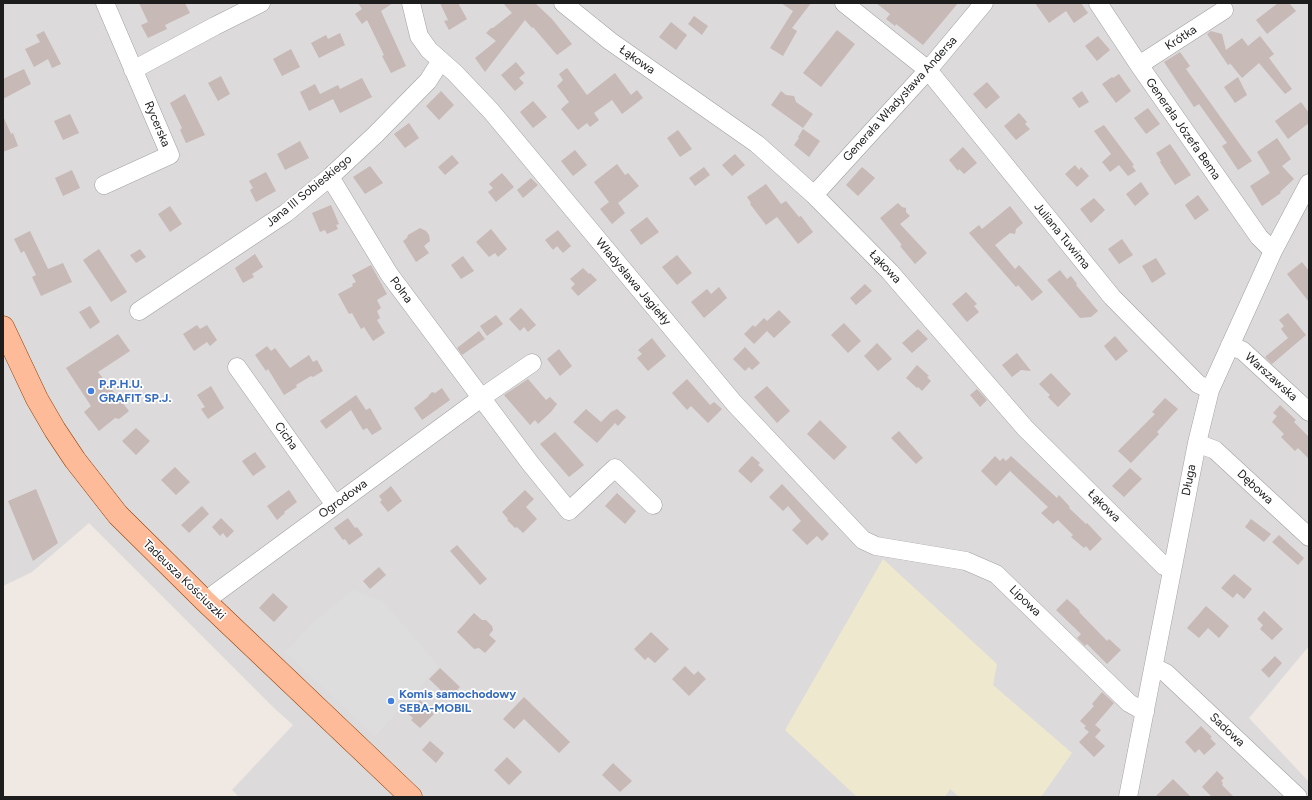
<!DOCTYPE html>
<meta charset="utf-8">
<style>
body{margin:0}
#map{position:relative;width:1312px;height:800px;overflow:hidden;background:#efe8e3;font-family:Figtree,sans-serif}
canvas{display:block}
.frame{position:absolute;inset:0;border:4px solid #1d1d1d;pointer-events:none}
</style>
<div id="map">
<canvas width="1312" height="800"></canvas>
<div class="frame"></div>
</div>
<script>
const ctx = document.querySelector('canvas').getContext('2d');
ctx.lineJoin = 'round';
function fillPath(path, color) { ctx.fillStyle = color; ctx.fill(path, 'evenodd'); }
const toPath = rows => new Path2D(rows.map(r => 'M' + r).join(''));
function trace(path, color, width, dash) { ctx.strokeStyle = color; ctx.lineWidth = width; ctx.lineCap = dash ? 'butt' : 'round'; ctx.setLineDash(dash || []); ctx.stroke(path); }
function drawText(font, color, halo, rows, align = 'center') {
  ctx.font = font + ' Figtree,sans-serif'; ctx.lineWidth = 3.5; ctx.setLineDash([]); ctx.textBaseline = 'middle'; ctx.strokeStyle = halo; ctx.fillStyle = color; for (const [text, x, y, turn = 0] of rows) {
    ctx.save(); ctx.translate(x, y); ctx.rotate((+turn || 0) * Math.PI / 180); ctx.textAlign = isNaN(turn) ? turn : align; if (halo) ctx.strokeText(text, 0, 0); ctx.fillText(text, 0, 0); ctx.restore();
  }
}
fillPath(toPath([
 [3,3,1309,3,1309,646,1249,718,1309,782,1309,797,239,797,232,790,293,725,274,708,89,523,32,572,3,586]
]), '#dcdadb');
fillPath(toPath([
 [883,559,997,664,993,685,1072,753,1041,797,959,797,950,789,945,797,857,797,785,730]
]), '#eee9ce');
fillPath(toPath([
 [353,590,383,601,439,666,375,737,285,652,310,625]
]), '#ddd');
fillPath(toPath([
 [139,3,185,3,190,13,165,25,167,29,148,38,141,25,148,22],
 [358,3,393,3,381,11,406,66,391,73,382,56,384,55,367,20,362,24,355,14,362,9],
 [440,3,458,3,467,19,449,30,444,21,448,20],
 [503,3,535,3,552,19,572,44,557,55,533,27,532,28,525,20,485,72,475,58,496,41,486,33,491,28,493,28,512,13],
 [781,3,811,3,792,28,797,31,783,56,770,48,793,11],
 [876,3,958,3,923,45,896,24,895,26,886,19,890,14],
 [1035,3,1081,3,1088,13,1074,23,1066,11,1049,23],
 [1278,3,1289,3,1296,11,1267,34,1256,20],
 [694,16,708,26,702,35,688,24],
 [671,22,687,35,676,50,659,37],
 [837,30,855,44,821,87,803,73],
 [44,31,61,64,52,68,48,59,34,67,25,49,40,42,36,35],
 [1211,31,1222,34,1226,50,1242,38,1248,46,1260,36,1274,54,1269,58,1292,89,1285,94,1259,63,1242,78,1229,62,1230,64,1228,65,1207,34],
 [340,33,345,45,319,58,311,43,326,35,328,39],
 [1098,36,1110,50,1097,61,1085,46],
 [291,49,300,67,282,76,273,59],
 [1180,52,1190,66,1186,69,1252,161,1238,170,1222,146,1227,143,1199,104,1194,107,1164,62],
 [516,62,525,73,519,78,524,83,515,91,501,75],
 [567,68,587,95,615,73,631,95,637,90,643,98,622,114,612,100,594,113,599,120,590,127,587,123,578,130,561,109,569,102,557,86,563,80,559,74],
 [24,69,31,84,3,99,3,79],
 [1119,74,1131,91,1116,103,1102,84,1112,77,1113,78],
 [221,76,230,94,218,101,208,83],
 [1238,77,1247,95,1235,103,1224,87],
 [362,78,372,97,340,113,333,99,309,111,300,92,315,84,320,94,338,85,340,89],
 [987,82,1000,97,986,109,973,94],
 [441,91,454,105,439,120,426,106],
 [781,91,786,95,794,96,796,102,813,114,803,128,771,105],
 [1082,91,1089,102,1079,108,1072,98],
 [185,94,205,135,186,143,180,130,182,128,170,103],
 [533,101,547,117,533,128,520,112],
 [1301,102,1309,113,1309,123,1288,139,1275,121],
 [1148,108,1160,124,1146,134,1134,118],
 [1019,113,1027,122,1025,124,1030,129,1016,140,1004,126],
 [70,114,79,133,63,140,54,121],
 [3,116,11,134,13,133,18,146,3,152],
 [409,123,419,138,405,148,394,134],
 [1104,125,1134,165,1132,166,1136,171,1128,176,1119,165,1110,172,1102,162,1111,154,1094,131],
 [803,129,820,141,809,157,794,145,799,138,798,137],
 [678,130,692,149,680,157,667,138],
 [1277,138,1291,159,1282,166,1294,179,1280,192,1281,193,1262,206,1250,186,1270,173,1257,152],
 [300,141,309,158,285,170,277,154],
 [1170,144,1191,175,1175,185,1160,162,1161,161,1156,153],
 [963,147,977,163,964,174,959,169,958,171,949,160],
 [575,150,587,165,573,176,561,161],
 [735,154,745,165,732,176,722,165],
 [452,155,459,163,445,175,438,167],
 [617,164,625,175,628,173,639,186,618,203,625,213,612,224,600,209,609,202,594,182],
 [1075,165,1079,170,1081,167,1089,176,1077,187,1065,174],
 [370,166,383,183,365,194,353,177],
 [704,167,710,175,695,186,689,178],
 [862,167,875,178,858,196,846,185],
 [72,170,80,188,63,196,55,178],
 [266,172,276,191,256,202,250,190,253,188,249,181],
 [502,173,514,187,496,202,488,192,493,188,489,184],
 [531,178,538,185,523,198,517,190],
 [1141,182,1149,194,1135,206,1126,194],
 [766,184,781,204,786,201,799,217,801,216,813,232,798,244,777,217,766,225,750,204,751,203,747,197],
 [1198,195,1209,210,1195,220,1185,205],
 [1094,198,1105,210,1091,223,1080,209],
 [898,203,902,207,906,208,906,212,910,216,900,224,927,253,915,264,900,246,902,245,880,218],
 [331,205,339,224,336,225,338,229,327,234,325,230,320,232,312,213],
 [170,206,182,224,170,232,158,214],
 [1010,206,1023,223,1016,229,1015,234,1010,233,995,245,1015,269,1019,265,1043,292,1032,301,1018,285,1016,287,969,233,979,225,982,229],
 [647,217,659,232,641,245,630,230],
 [420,228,426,231,429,235,430,241,424,246,429,253,416,262,403,241,407,238,408,235],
 [491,229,507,249,498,257,495,253,489,257,476,242],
 [558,230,571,246,563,253,557,246,553,250,545,240],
 [30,231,48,269,63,263,72,282,41,296,32,277,36,275,24,251,21,253,14,239],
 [1122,239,1133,255,1119,264,1108,249],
 [99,249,127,292,111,302,83,260],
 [140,249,146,257,136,263,130,255],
 [255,254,263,267,252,274,254,277,243,283,235,268],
 [677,255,692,273,677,285,662,267],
 [463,256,474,271,461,279,451,265],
 [1156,258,1166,274,1152,283,1142,266],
 [1302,262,1309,271,1309,302,1287,274],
 [371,265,387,294,377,300,381,308,377,311,380,318,377,320,385,333,373,341,364,327,361,329,352,313,349,314,338,294,353,286,352,284,356,282,352,275],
 [583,268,589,274,590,273,597,280,578,296,571,288,575,284,570,279],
 [1060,270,1067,279,1071,276,1077,284,1076,285,1098,311,1091,317,1080,318,1047,280],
 [865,284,872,291,856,305,850,298],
 [719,287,727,298,704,318,691,302,707,289,711,294],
 [966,292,977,304,974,306,979,312,967,322,952,304],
 [90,306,100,322,90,329,79,312],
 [521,308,536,325,528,332,524,327,520,331,509,319],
 [779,310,791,322,774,338,767,331,754,344,744,334,753,325,755,327,764,318,767,321],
 [1288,313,1306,335,1272,364,1265,357,1288,338,1281,329,1284,326,1279,320],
 [496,315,503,324,487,336,480,326],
 [844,323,861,341,848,353,831,335],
 [197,325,200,329,207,325,217,340,210,346,207,342,194,351,183,334],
 [918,329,928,339,912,353,902,343],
 [479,331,485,339,462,355,457,348],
 [118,334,130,351,98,372,129,411,119,419,115,418,99,431,84,412,91,406,66,368],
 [1115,336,1128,351,1116,361,1104,346],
 [652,338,666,356,648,371,637,358,642,354,638,350],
 [877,343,892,359,878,371,864,356],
 [267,346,271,351,275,348,290,368,309,355,313,362,317,360,323,371,313,377,311,376,296,385,297,387,284,395,268,369,266,371,255,355],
 [745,347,760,363,752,370,749,367,745,371,733,359],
 [559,349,572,366,560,376,547,359],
 [1017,353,1031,371,1021,370,1012,377,1002,365],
 [917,365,929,376,927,377,931,381,922,391,918,387,917,388,906,378],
 [1051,373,1071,394,1058,407,1048,397,1050,395,1039,384],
 [528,379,546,400,550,397,557,404,551,412,538,424,535,420,530,425,504,395],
 [687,379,710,405,714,402,722,409,708,423,691,406,687,410,672,393],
 [211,386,224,408,208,419,201,409,205,407,197,395],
 [767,386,790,411,777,423,754,397],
 [442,388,450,400,422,420,414,408,428,397,429,395,432,392,435,393],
 [977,389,987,400,980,407,970,395],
 [356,395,366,410,370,408,382,429,372,435,367,428,363,430,351,410,326,429,320,421],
 [1165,398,1178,409,1157,432,1159,434,1131,463,1118,451,1155,414,1152,412],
 [1280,405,1296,420,1294,422,1309,437,1309,459,1298,448,1295,451,1281,437,1284,434,1272,422,1277,416,1273,413],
 [586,409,601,422,611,412,617,409,626,417,618,426,615,423,597,443,573,422],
 [820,420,847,447,834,460,807,434],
 [136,428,150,441,136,455,122,441],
 [899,431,923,458,916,464,891,438],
 [555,432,584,465,569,477,540,444],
 [255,452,266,467,253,476,242,461],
 [752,456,760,463,758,465,764,470,751,483,738,471],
 [995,456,1000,461,1003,458,1006,461,1011,456,1057,498,1059,495,1070,507,1069,508,1086,524,1087,523,1102,539,1090,551,1086,546,1084,548,1071,537,1073,535,1058,520,1053,524,1041,513,1048,507,1010,471,996,486,981,471],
 [175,467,190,482,176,495,161,480],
 [1130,468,1142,479,1124,497,1112,486],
 [782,484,829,534,822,541,817,536,807,545,792,530,801,521,788,506,783,511,769,497],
 [391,486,402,501,388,512,380,502,382,500,379,496],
 [36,489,58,543,33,561,8,501],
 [289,490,297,502,284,512,285,513,277,520,267,506],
 [525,490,534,499,526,507,537,519,523,533,517,527,515,528,507,520,508,519,502,512],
 [617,493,636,511,625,524,605,506],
 [202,506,209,514,189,533,181,525],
 [221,518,234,531,227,538,223,533,220,536,212,527],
 [348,518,355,528,357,527,363,535,349,545,345,539,343,540,334,528],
 [1251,519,1271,534,1264,542,1245,527],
 [1279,535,1304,558,1298,565,1272,542],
 [457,545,487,579,480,585,450,551],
 [379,567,386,575,370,589,363,581],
 [1234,574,1252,589,1244,599,1237,593,1233,598,1221,588],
 [273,593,288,607,274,622,259,608],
 [1067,599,1080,611,1079,612,1107,641,1109,639,1121,650,1107,664,1087,644,1085,646,1077,638,1081,634,1056,610],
 [1206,606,1229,626,1219,638,1208,628,1199,638,1187,628],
 [1264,611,1283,629,1272,640,1260,629,1263,625,1257,619],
 [474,613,482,620,486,620,492,626,493,630,489,635,496,641,485,653,479,648,474,649,457,632],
 [651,632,669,649,655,663,648,657,645,660,634,649],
 [1275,656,1282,663,1269,678,1261,670],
 [685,666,694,675,698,671,706,679,689,696,672,679],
 [440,668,460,687,449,698,429,679],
 [1102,692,1114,703,1095,725,1101,730,1095,737,1105,746,1094,757,1079,742,1089,732,1084,728,1086,726,1080,721,1094,706,1092,704],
 [524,697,570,742,559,753,524,719,514,729,503,719],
 [420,700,434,714,420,728,411,720,413,718,407,713],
 [1201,726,1212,737,1210,738,1216,744,1204,755,1199,749,1195,753,1185,742],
 [430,741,444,753,436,763,422,750],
 [507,757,522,772,509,785,494,770],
 [613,763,632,781,620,792,602,775],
 [1217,771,1224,778,1221,781,1223,783,1222,785,1234,797,1212,797,1202,787],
 [1173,779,1191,797,1155,797]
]), '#c7b9b6');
const minor = toPath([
 [411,3,419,36,429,50,455,73,491,111,734,403,863,540,876,546,966,561,996,574,1129,703,1145,712],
 [563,3,610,41,757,144,814,195,890,272,1025,428,1164,566,1172,570],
 [844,3,928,70,1112,297,1198,384,1210,390],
 [1098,3,1139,65,1259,237,1273,251],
 [1139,65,1224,10],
 [133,70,215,26,261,3],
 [330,177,389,274,530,463,569,511,615,468,653,505],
 [104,185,170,155,105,3],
 [814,195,928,70,984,3],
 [139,311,286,213,330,177,375,135,428,81,440,62],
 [1230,345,1243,351,1309,412],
 [237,367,335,505],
 [1197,443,1215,450,1309,537],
 [205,601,481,398,532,363],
 [1154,667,1166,673,1298,797],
 [1128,797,1197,443,1210,390,1273,251,1309,183]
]);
const major = toPath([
 [3,327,37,399,55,430,75,460,118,515,205,601,411,797]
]);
trace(minor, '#a1a1a1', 19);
trace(major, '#974100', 23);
trace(minor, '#fff', 18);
trace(major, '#febb99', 22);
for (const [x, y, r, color] of [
 [91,391,4,"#3f7fe0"],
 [391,701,4,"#3f7fe0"]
]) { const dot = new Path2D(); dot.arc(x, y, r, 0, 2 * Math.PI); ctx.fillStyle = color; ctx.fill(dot); trace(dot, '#fff', 1.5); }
drawText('12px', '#1d1d1d', '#fff', [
 ["Krótka",1181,38,-33],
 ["Łąkowa",637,60,35],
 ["Generała Władysława Andersa",900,99,-48],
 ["Rycerska",157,124,67],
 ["Generała Józefa Bema",1183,129,55],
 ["Jana III Sobieskiego",309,191,-39],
 ["Juliana Tuwima",1062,236,51],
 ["Łąkowa",885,267,47],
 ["Władysława Jagiełły",633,282,50],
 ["Polna",401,290,53],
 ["Warszawska",1271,377,42],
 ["Cicha",286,436,55],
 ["Długa",1189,480,-79],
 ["Dębowa",1255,487,43],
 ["Ogrodowa",343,499,-36],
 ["Łąkowa",1104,506,45],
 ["Tadeusza Kościuszki",184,580,44],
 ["Lipowa",1025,601,44],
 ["Sadowa",1227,730,43]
]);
drawText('bold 12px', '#366cbe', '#fff', [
 ["P.P.H.U.",99,384],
 ["GRAFIT SP.J.",99,398],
 ["Komis samochodowy",399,694],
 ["SEBA-MOBIL",399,708]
], 'left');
</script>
